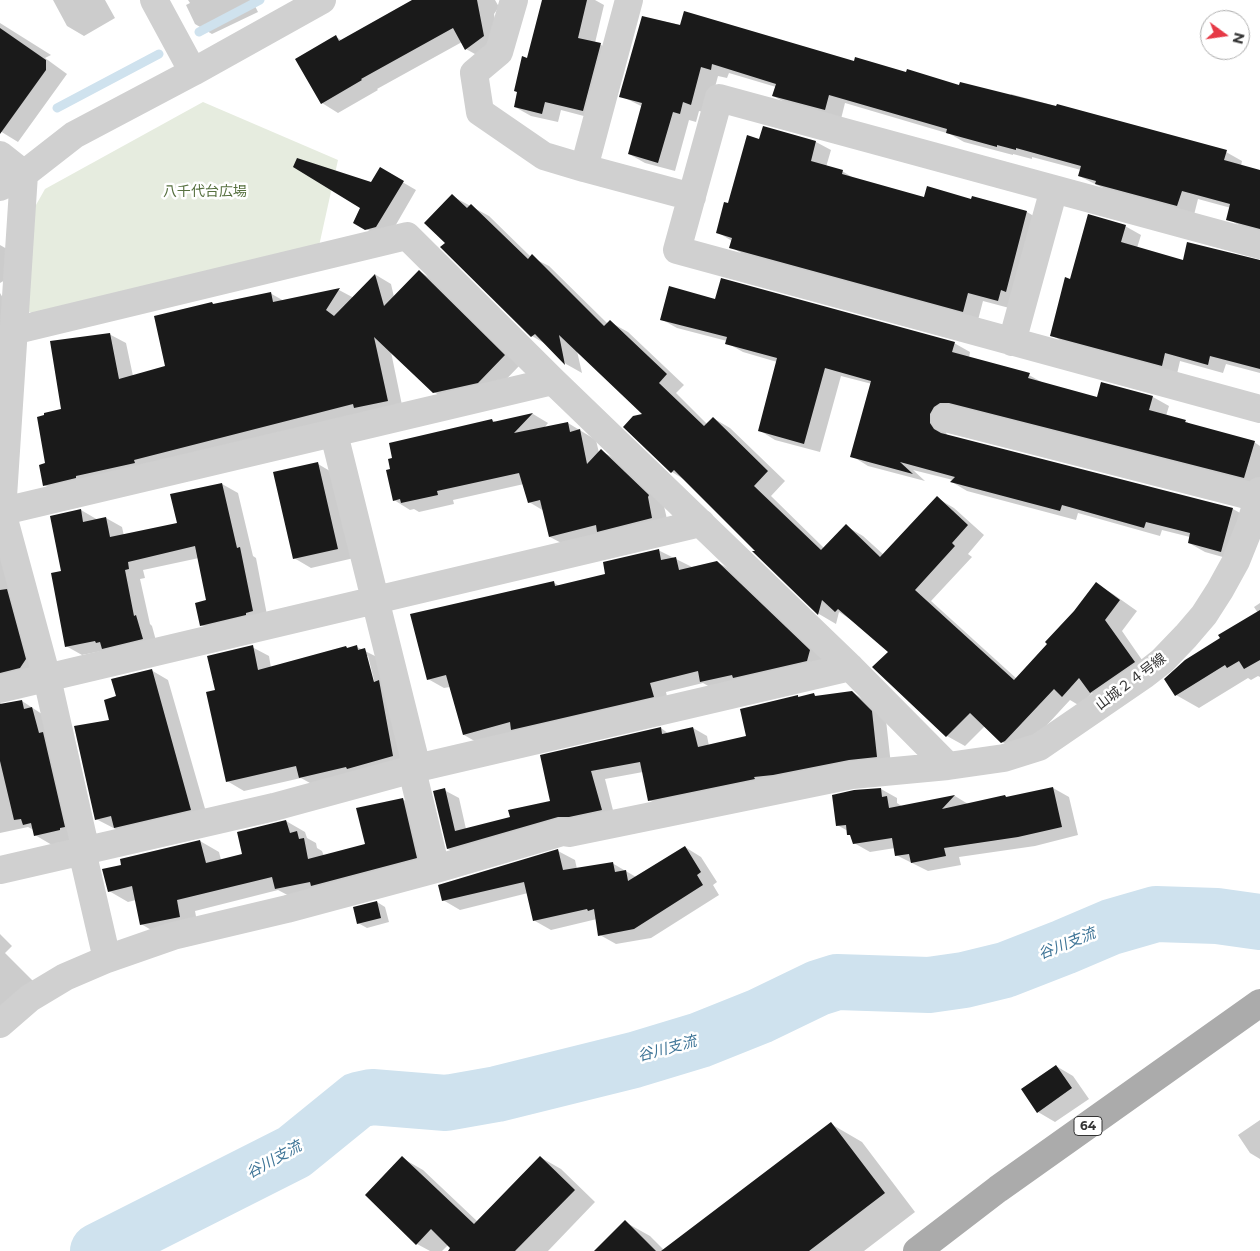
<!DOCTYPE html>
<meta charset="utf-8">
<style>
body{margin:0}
#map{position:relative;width:1260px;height:1251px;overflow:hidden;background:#fff;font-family:Montserrat,sans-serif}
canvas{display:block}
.north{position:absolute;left:1200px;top:10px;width:50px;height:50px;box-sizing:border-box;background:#fff;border:1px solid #adadad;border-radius:50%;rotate:104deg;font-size:14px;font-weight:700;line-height:20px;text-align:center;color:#333}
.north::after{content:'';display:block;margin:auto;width:18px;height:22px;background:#e63946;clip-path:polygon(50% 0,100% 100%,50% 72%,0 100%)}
</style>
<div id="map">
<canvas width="1260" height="1251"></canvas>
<div class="north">N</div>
</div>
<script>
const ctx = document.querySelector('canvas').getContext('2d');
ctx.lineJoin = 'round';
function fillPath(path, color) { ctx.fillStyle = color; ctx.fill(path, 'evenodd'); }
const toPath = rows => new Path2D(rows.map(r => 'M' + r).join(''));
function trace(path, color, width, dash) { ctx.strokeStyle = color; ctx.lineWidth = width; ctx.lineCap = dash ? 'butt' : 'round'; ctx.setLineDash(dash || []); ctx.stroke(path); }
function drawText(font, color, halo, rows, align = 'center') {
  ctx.font = font + ' Montserrat,"Noto Sans JP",sans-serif'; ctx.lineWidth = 5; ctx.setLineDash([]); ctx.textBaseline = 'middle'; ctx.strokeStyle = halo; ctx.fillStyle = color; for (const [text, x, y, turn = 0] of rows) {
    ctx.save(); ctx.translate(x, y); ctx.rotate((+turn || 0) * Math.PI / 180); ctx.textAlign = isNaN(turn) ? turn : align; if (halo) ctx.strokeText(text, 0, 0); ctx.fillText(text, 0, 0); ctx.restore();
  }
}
fillPath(toPath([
 [203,102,338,160,319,246,32,313,25,310,32,212,45,189]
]), '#e6ecdf');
fillPath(toPath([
 [53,0,105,0,115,18,84,36,67,26],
 [188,0,252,0,258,12,212,34,195,24,186,5,190,3],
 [415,0,495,0,499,7,494,14,500,45,482,58,466,49,462,42,377,89,378,90,338,113,322,103,336,37,343,41],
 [543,0,595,0,604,5,595,43,601,45,617,54,599,120,561,110,558,122,531,116,515,107],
 [643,17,855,62,960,87,1010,96,1011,94,1226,152,1242,161,1241,166,1260,171,1260,233,1244,228,1228,219,1231,208,1198,199,1194,215,1113,193,1079,176,1081,170,1032,157,1032,159,1013,154,1013,155,964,142,950,134,845,103,841,119,790,105,773,96,776,87,729,73,727,78,718,76,708,113,699,111,696,122,689,120,675,171,645,163,629,154,643,107,621,96],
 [0,23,51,55,45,58,67,74,18,142,0,131],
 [760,140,816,142,831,150,826,167,842,171,857,180,925,199,972,200,972,197,1027,212,1042,221,1013,309,983,301,978,320,746,256,731,247,732,241,717,232,729,204],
 [380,169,416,190,390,235,380,237,354,222,371,184],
 [452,196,489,216,531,257,549,266,608,324,610,322,628,332,684,385,676,393,707,424,713,418,730,428,785,481,771,496,824,548,846,526,863,536,884,555,937,498,954,508,984,535,968,554,972,557,931,601,1017,679,1075,612,1096,584,1113,594,1137,611,1122,631,1151,673,1108,703,1092,693,1080,706,1070,700,1023,751,1020,752,1002,742,985,726,965,746,947,736,874,667,889,652,853,621,839,612,836,624,819,614,755,552,758,551,685,480,672,472,644,414,577,351,582,373,566,364,549,346,532,336,442,247,446,243],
 [1125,226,1141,235,1137,248,1183,262,1260,262,1260,373,1226,364,1223,373,1180,361,1177,374,1067,344,1051,335,1071,280],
 [0,245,7,249,19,272,0,283],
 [419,271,435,281,520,365,495,391,450,402,434,392,391,352,403,410,61,494,44,485,47,464,62,410,109,334,126,343,133,376,167,367,212,303,216,305,270,293,284,301,339,290,354,298,376,275,391,284,394,297],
 [0,293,15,318,0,327],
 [716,301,954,343,970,352,969,358,1029,375,1045,384,1097,399,1102,383,1153,397,1169,406,1166,416,1185,421,1194,426,1254,442,1260,446,1260,487,946,423,946,433,948,436,1233,509,1249,518,1237,561,1205,552,1189,543,1190,537,1162,530,1160,536,1078,513,1076,520,967,491,952,482,953,480,913,470,925,481,868,466,852,456,872,384,841,376,820,452,775,440,759,430,777,362,743,352,727,343,727,341,677,328,661,319],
 [533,414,548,423,544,428,568,423,596,440,599,453,601,451,618,460,664,506,669,528,567,546,550,537,544,511,529,502,524,484,453,500,454,504,419,512,414,509,410,510,394,500,492,420,496,422],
 [318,464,335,474,354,558,311,568,294,558],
 [222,484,238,493,253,556,256,558,268,620,217,634,201,625,208,601,199,558,143,570,145,578,140,579,150,624,152,626,158,648,107,650,82,655,66,646,62,572,81,510,98,520,106,518,122,527,124,536,178,524],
 [0,547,42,669,1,695,1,703,2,705,22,701,48,718,76,839,52,845,35,835,34,830,28,827,0,833],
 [658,550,692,567,717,562,733,571,825,660,717,691,703,683,666,692,669,706,480,744,464,735,450,687,444,688,428,679,553,582,559,586,607,575],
 [1260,603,1260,677,1258,676,1251,680,1248,678,1199,708,1176,695,1221,639,1258,613,1254,607],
 [252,647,269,656,271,668,346,647,349,649,357,647,381,659,409,765,317,787,301,778,244,791,227,781,217,691],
 [366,656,368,656,376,688,374,688],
 [151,670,168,680,208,819,131,837,96,819,110,720,117,697],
 [852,692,866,701,886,720,891,765,664,808,649,800,643,772,605,779,615,818,463,857,448,849,444,790,459,798,466,829,511,818,552,802,541,756,661,728,669,734,693,728,707,736,709,746,748,737,741,710,798,696,800,698,814,695,818,697],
 [1053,788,1069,797,1078,835,1035,846,959,857,961,865,928,871,896,855,895,848,870,852,854,843,848,831,837,825,881,789,897,798,897,803,903,807,955,796,968,804,1005,796,1009,798],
 [402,799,421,810,436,868,295,899,278,890,195,911,198,927,160,935,141,924,136,900,128,902,109,891,122,866,200,841,219,852,221,860,243,855,286,821,305,832,307,838,316,843,317,848,322,851,324,856,366,845],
 [685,847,701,857,717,882,713,885,719,895,651,938,616,944,600,935,597,919,551,930,535,921,528,893,460,910,443,900,558,851,575,860,577,869,612,863,636,877],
 [377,902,385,907,389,922,367,928,358,923],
 [0,934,12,946,5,953,41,989,0,1028],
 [1056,1066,1073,1076,1089,1099,1055,1122,1038,1112],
 [1260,1120,1260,1159,1250,1153,1238,1135],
 [831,1124,862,1142,915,1212,864,1251,697,1251],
 [540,1157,561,1169,595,1202,548,1251,455,1251,448,1245,442,1251,430,1251,417,1244,402,1158,423,1170,478,1222],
 [625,1222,650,1236,665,1251,596,1251]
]), '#0003');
trace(toPath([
 [199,32,260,0],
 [57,108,159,54]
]), '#cfe2ee', 9);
trace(toPath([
 [98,1251,294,1152,358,1100,372,1097,446,1103,497,1094,634,1060,700,1040,760,1016,818,988,837,982,929,985,964,980,1005,970,1064,947,1111,927,1156,914,1217,916,1260,922]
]), '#cfe2ee', 56);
fillPath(toPath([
 [412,0,477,0,484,36,465,50,453,28,361,79,362,80,321,104,295,59,336,35,339,41],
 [542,0,587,0,578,38,601,43,583,111,545,102,542,114,514,107,517,92,514,91,522,56,527,58],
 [684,11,854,61,855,57,906,72,907,69,959,85,960,82,1056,106,1057,104,1227,150,1224,160,1260,170,1260,229,1226,220,1230,204,1182,191,1177,206,1095,184,1096,181,1078,176,1081,166,1016,148,1016,150,997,145,997,147,946,133,947,129,829,95,825,110,772,96,776,84,712,64,711,70,701,67,691,105,683,102,680,114,673,112,658,163,628,154,642,103,619,97,642,16,680,25],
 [0,28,46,60,46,70,0,134],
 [763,126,816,141,811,161,843,170,842,174,924,197,927,186,971,199,972,196,1027,211,1006,292,1001,290,998,301,968,293,963,312,729,248,732,238,716,233,724,202,728,203,747,135,759,139],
 [297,158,371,182,380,167,404,181,376,227,365,230,353,223,360,208,293,167],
 [452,194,467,208,471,204,528,259,532,254,604,326,610,320,667,374,659,383,704,426,713,417,768,471,754,486,821,550,846,524,880,557,937,496,968,525,952,543,955,546,915,590,1014,680,1047,644,1045,642,1074,611,1096,582,1120,600,1105,620,1135,662,1090,693,1079,678,1062,697,1054,689,1005,741,1001,743,970,713,946,737,872,667,888,652,838,609,835,612,822,600,818,615,752,551,755,551,674,470,671,473,623,427,633,416,642,414,559,335,565,365,535,334,531,337,440,247,445,243,424,223],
 [1088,214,1126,225,1121,242,1183,260,1187,242,1260,260,1260,369,1210,356,1208,365,1165,353,1162,366,1050,336,1065,277,1070,279],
 [419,270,505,355,478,383,433,393,374,337,388,401,354,408,353,404,134,460,135,463,76,476,76,478,43,486,39,465,45,463,37,417,44,415,44,413,61,409,50,341,110,333,119,379,165,366,154,316,212,302,213,304,271,292,273,302,340,288,326,310,334,316,375,274,384,306],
 [721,278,955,342,952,352,1030,373,1028,378,1097,397,1101,382,1153,396,1149,410,1186,420,1185,422,1255,441,1244,478,949,403,940,403,934,407,930,414,930,423,934,429,941,433,1233,508,1221,552,1188,543,1190,533,1146,522,1144,528,1062,505,1060,511,950,482,955,477,900,462,913,474,850,457,871,381,825,368,804,444,758,431,777,358,725,344,727,337,660,320,669,286,715,299],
 [533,413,514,433,568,422,570,432,580,429,587,464,601,449,649,495,648,497,652,518,597,532,596,525,549,537,540,500,528,503,519,473,437,491,438,495,401,503,400,499,393,501,386,470,390,469,388,459,392,458,389,443,492,419,493,422],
 [318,462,338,549,293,559,273,472],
 [222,483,237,548,240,547,253,611,246,613,246,615,200,626,195,603,206,600,195,546,128,562,129,569,125,570,134,616,136,615,143,639,102,649,100,642,96,643,95,641,65,647,51,573,61,571,50,516,81,509,83,522,106,517,110,537,177,523,170,494],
 [659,549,661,560,676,557,679,570,717,561,810,650,807,661,733,678,732,675,700,682,698,671,650,683,654,697,511,730,510,722,463,735,446,675,427,680,410,614,554,581,555,586,605,574,603,562],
 [7,589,26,659,20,668,0,673,0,590],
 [1260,610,1260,660,1244,669,1239,661,1227,668,1225,665,1175,696,1164,679,1185,660,1220,638,1218,635],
 [253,645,258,670,346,646,347,648,357,645,358,650,365,648,374,682,379,680,393,756,347,769,346,767,299,778,296,766,226,782,206,692,215,690,207,656],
 [152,669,191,810,114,828,111,816,95,820,74,726,109,720,104,700,116,696,111,679],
 [852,691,872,711,877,757,849,760,773,775,754,777,755,779,648,801,640,762,591,771,602,810,569,817,558,817,447,849,433,791,445,788,455,831,510,817,508,810,550,801,540,755,661,727,662,734,693,727,698,747,746,736,740,709,798,695,798,697,814,693,815,696],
 [22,700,24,709,32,707,39,733,43,732,65,827,60,828,60,830,34,836,31,823,23,825,21,819,14,820,0,761,0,704],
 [1053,787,1062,827,1018,837,944,848,946,856,911,863,909,854,895,856,892,838,853,844,850,835,847,835,846,825,836,826,832,795,854,790,881,788,882,797,887,796,889,808,955,795,942,809,1005,795,1006,797],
 [403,798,417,858,311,886,310,882,275,889,272,877,177,900,180,917,140,925,132,886,108,892,102,869,121,865,120,859,200,840,206,863,242,854,237,832,286,820,290,833,297,831,299,839,304,838,308,859,365,844,356,808],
 [685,846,701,872,697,875,703,885,634,929,598,936,594,909,588,911,587,909,533,921,524,882,442,901,438,885,558,849,563,870,613,862,615,872,626,870,628,881],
 [377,901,381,918,357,924,353,907],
 [1056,1065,1072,1088,1037,1113,1021,1089],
 [831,1122,885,1193,809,1251,661,1251],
 [402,1156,474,1224,540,1156,575,1190,515,1251,448,1251,450,1248,431,1229,416,1245,365,1195],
 [625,1220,656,1251,594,1251]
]), '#1a1a1a');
trace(toPath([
 [154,0,193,72],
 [514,0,499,52,474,73,480,112,544,156,584,168],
 [629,0,584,168,692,197],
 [0,155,24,174],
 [24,174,2,512,47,678,86,851],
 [0,187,24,174,74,135,193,72,322,0],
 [1260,245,719,98,677,250,1260,409],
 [13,331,407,236,553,381,850,667,948,766],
 [1012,342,1054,189],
 [945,418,1258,498],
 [334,434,417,768],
 [0,512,553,381],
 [0,689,701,523],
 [412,770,436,869],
 [82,851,107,959],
 [0,870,274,807,417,768,850,667],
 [0,1024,30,998,65,977,107,959,173,936,287,909,436,869,562,832,569,833,852,775,948,766,1004,758,1039,747,1144,675,1162,661,1186,636,1204,615,1220,590,1236,561,1250,526,1260,491]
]), '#d0d0d0', 28);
trace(toPath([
 [917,1251,998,1189,1260,1003]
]), '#ababab', 28);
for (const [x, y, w] of [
 [1088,1126,28]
]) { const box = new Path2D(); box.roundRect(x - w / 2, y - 9.5, w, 19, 4); ctx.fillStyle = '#fff'; ctx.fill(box); trace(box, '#333', 1); }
drawText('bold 12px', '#333', null, [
 ["64",1088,1126]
]);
drawText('14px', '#56703f', '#fff', [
 ["八千代台広場",205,192]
]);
drawText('14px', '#333', '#fff', [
 ["山城２４号線",1131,682,-37]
]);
drawText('italic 15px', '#3f7597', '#fff', [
 ["谷川支流",1067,944,-22],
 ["谷川支流",667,1049,-15],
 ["谷川支流",274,1160,-29]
]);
</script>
